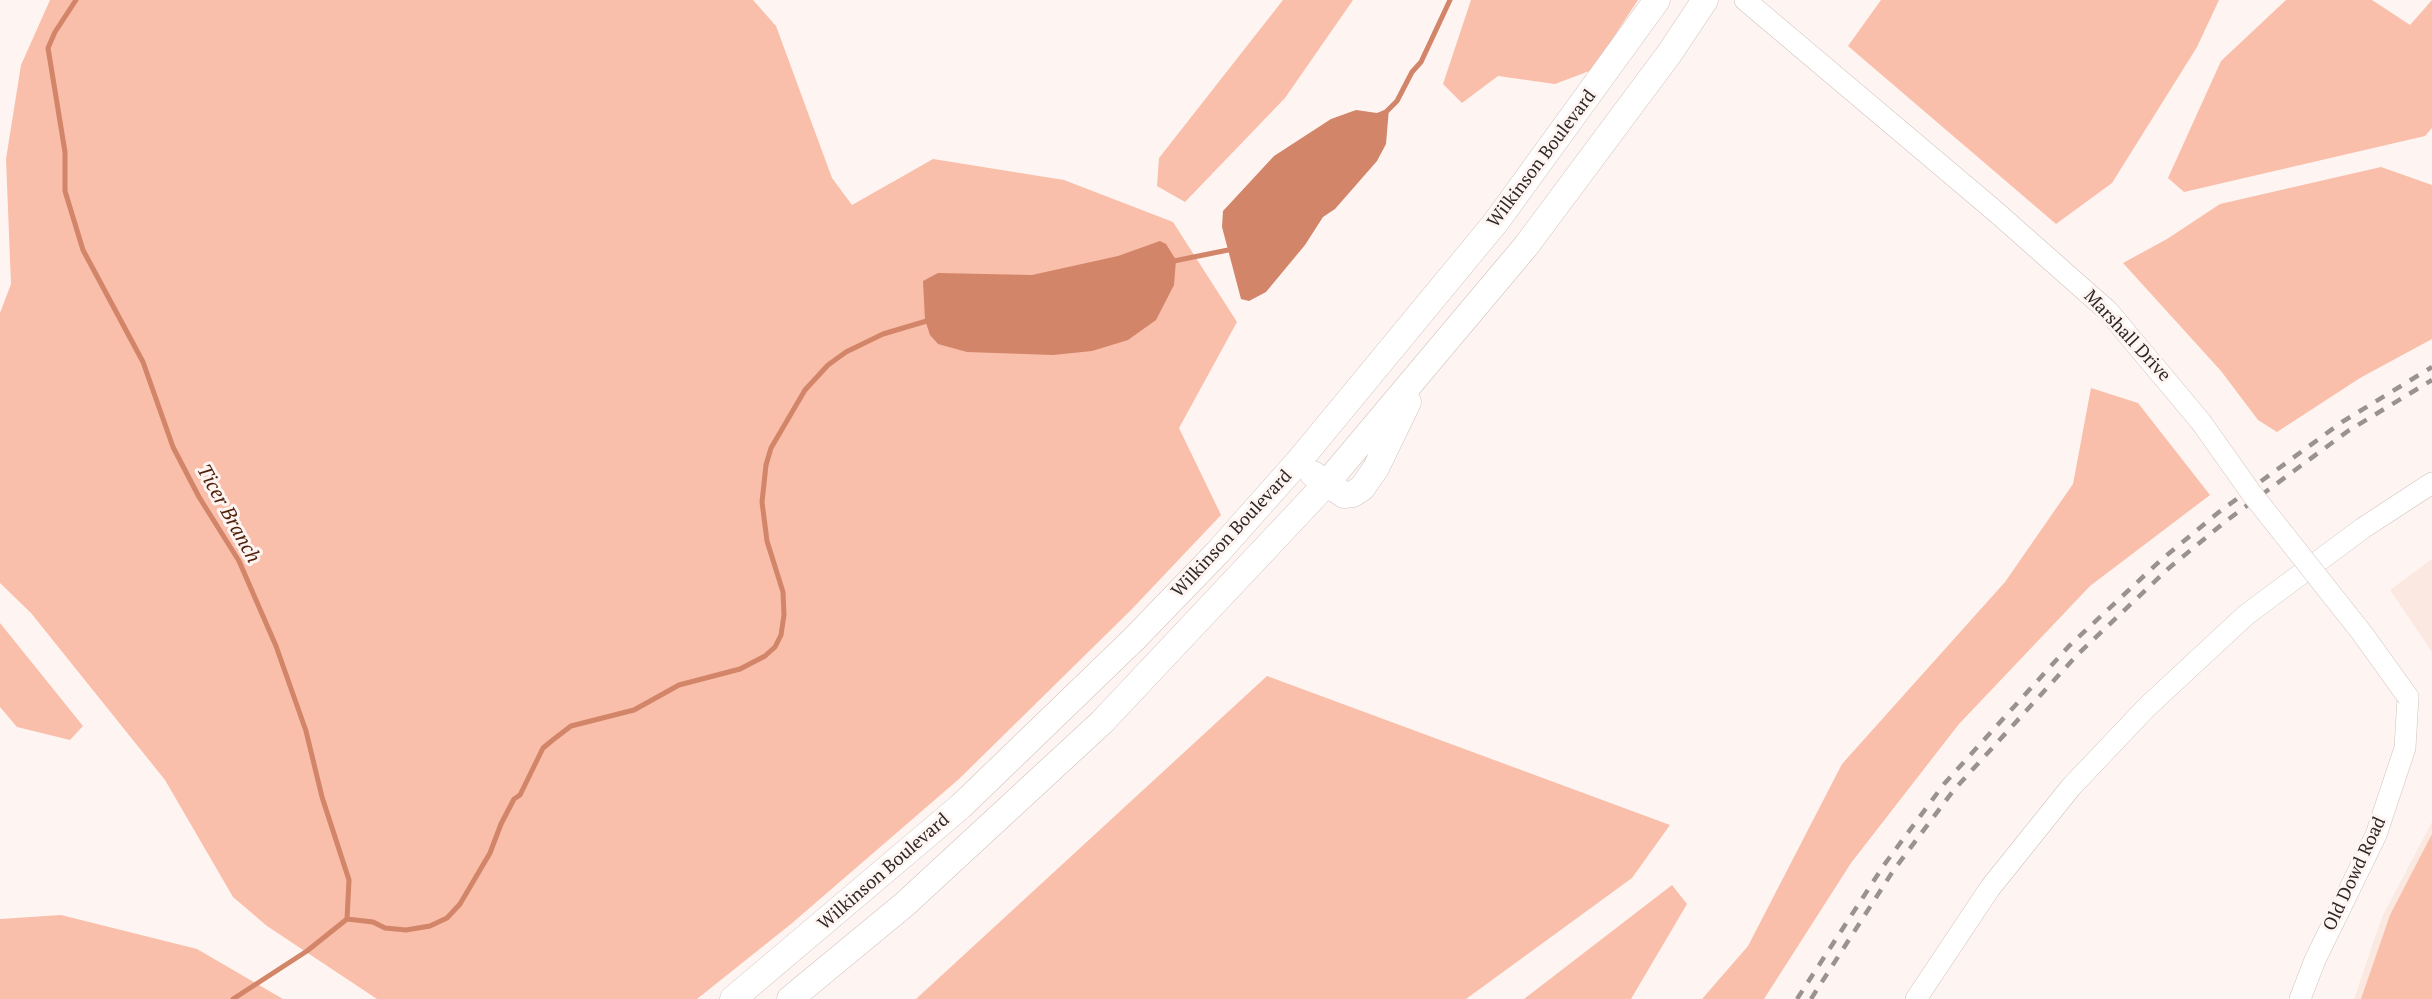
<!DOCTYPE html>
<style>
body{margin:0}
canvas{display:block;background:#fef5f2}
</style>
<canvas width="2432" height="999"></canvas>
<script>
const ctx = document.querySelector('canvas').getContext('2d');
ctx.lineJoin = 'round';
function fillPath(path, color) { ctx.fillStyle = color; ctx.fill(path, 'evenodd'); }
const toPath = rows => new Path2D(rows.map(r => 'M' + r).join(''));
function trace(path, color, width, dash) { ctx.strokeStyle = color; ctx.lineWidth = width; ctx.lineCap = dash ? 'butt' : 'round'; ctx.setLineDash(dash || []); ctx.stroke(path); }
function drawText(font, color, halo, rows, align = 'center') {
  ctx.font = font + ' "PT Serif",serif'; ctx.lineWidth = 6; ctx.setLineDash([]); ctx.textBaseline = 'middle'; ctx.strokeStyle = halo; ctx.fillStyle = color; for (const [text, x, y, turn = 0] of rows) {
    ctx.save(); ctx.translate(x, y); ctx.rotate((+turn || 0) * Math.PI / 180); ctx.textAlign = isNaN(turn) ? turn : align; if (halo) ctx.strokeText(text, 0, 0); ctx.fillText(text, 0, 0); ctx.restore();
  }
}
fillPath(toPath([
 [2432,559,2432,652,2390,590],
 [2432,822,2432,999,2354,999,2382,917]
]), '#fae8e1');
fillPath(toPath([
 [50,0,753,0,776,26,832,178,852,205,933,159,1064,180,1173,222,1237,322,1179,428,1221,515,1131,610,959,779,791,924,697,999,377,999,267,926,233,897,165,780,31,613,0,583,0,313,11,284,6,159,21,65],
 [1283,0,1353,0,1285,98,1185,202,1157,186,1159,158],
 [1471,0,1638,0,1592,70,1555,84,1498,76,1462,103,1443,84],
 [1881,0,2219,0,2197,47,2112,183,2056,224,1848,46],
 [2286,0,2372,0,2410,25,2432,0,2432,128,2425,136,2184,192,2168,178,2221,61],
 [2381,167,2432,185,2432,339,2360,378,2277,432,2258,420,2221,371,2123,263,2167,239,2220,204],
 [2091,388,2138,403,2210,495,2090,586,1959,724,1851,863,1764,999,1702,999,1748,946,1842,764,2005,582,2073,484],
 [0,623,83,726,70,740,17,727,0,707],
 [1267,676,1670,825,1632,878,1466,999,916,999],
 [2432,834,2432,999,2361,999,2390,915],
 [1672,885,1687,904,1631,999,1524,999],
 [61,915,197,949,283,999,0,999,0,919]
]), '#f9bfaa');
fillPath(toPath([
 [1389,108,1386,144,1377,161,1335,209,1323,217,1305,245,1266,292,1249,301,1241,299,1222,227,1223,211,1274,156,1331,119,1356,110,1377,113],
 [1160,241,1166,244,1176,260,1174,285,1156,320,1128,340,1092,351,1053,355,967,352,938,344,930,335,925,320,923,281,938,273,1032,275,1118,256]
]), '#d28568');
trace(toPath([
 [76,0,55,32,48,48,65,152,65,191,83,250,143,362,173,447,199,497,239,561,276,646,306,731,322,797,349,880,347,919,307,951,233,999],
 [1386,112,1397,101,1412,72,1421,62,1450,0],
 [1169,262,1233,249],
 [347,919,373,922,385,928,406,930,430,926,447,918,460,904,490,853,501,824,514,799,520,795,543,748,554,739,571,726,634,710,679,685,740,669,765,656,775,647,781,635,784,615,783,592,767,541,762,502,766,465,771,448,805,390,828,365,846,352,883,334,930,320]
]), '#d28568', 5);
const minor = toPath([
 [1745,0,1995,211,2108,311,2201,422],
 [1916,999,1990,888,2071,787,2147,707,2246,615,2363,528,2432,483],
 [2300,999,2315,960,2376,835,2405,748,2408,697]
]);
const major = toPath([
 [1313,474,1344,495,1353,494,1362,488,1376,468,1408,402],
 [733,999,961,806,1134,639,1218,552,1298,462,1496,222,1657,0],
 [790,999,905,904,1102,722,1326,484,1526,246,1669,54,1705,0]
]);
trace(minor, '#d0c2bd', 22);
trace(major, '#d0c2bd', 27);
trace(minor, '#fff', 21);
trace(major, '#fff', 26);
trace(toPath([
 [1797,999,1884,865,1944,784,2069,646,2161,560,2219,512,2342,422,2432,367],
 [1811,999,1893,871,1953,791,2078,654,2169,568,2226,521,2348,431,2432,380]
]), '#9a9290', 4.5, [10, 10]);
const minorBridge = toPath([
 [2201,422,2252,494,2362,633,2408,697]
]);
trace(minorBridge, '#d0c2bd', 22, []);
trace(minorBridge, '#fff', 21);
drawText('18px', '#2d2725', '#fef5f2', [
 ["Wilkinson Boulevard",1542,159,-53],
 ["Marshall Drive",2127,336,47],
 ["Wilkinson Boulevard",1232,534,-47],
 ["Wilkinson Boulevard",884,872,-41],
 ["Old Dowd Road",2355,874,-65]
]);
drawText('italic 20px', '#51200b', '#fef5f2', [
 ["Ticer Branch",228,514,61]
]);
</script>
